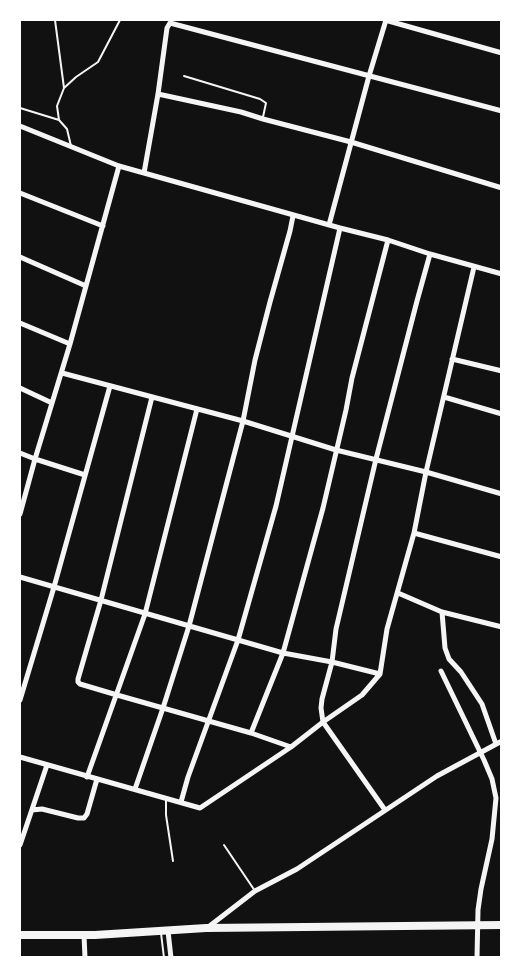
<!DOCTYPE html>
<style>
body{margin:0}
#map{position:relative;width:521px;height:977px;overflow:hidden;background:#111;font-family:Signika,sans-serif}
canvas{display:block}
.frame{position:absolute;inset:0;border:21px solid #fff;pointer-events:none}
</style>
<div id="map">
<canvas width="521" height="977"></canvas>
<div class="frame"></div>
</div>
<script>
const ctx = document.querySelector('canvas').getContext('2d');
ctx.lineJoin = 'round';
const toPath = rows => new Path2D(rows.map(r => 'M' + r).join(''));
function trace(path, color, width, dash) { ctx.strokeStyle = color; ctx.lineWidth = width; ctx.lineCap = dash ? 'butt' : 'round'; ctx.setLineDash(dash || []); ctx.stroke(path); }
trace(toPath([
 [55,20,64,88],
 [184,76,260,99,266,103,263,117],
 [20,108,59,120],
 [71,146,67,129,59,120,57,106,64,88,76,77,98,62,120,20],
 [166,798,166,815,173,861],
 [224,845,255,891],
 [161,933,164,958]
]), '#f5f5f5', 2);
trace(toPath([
 [385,20,502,53],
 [158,94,241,112,263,119,351,142,502,188],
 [20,126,119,166,340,228,388,240,430,254,502,274],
 [144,173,158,94,167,28,170,23,502,111],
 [20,193,103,226],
 [329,225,369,76,386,20],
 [20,257,86,286],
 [20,323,70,344],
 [452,359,502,371],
 [62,373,243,421,336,450,426,472,502,494],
 [20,388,52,403],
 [152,397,101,600,78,679,78,682,80,684,117,695,251,733],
 [444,397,502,414],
 [20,453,35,459,85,475],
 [20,514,35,459,70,344,119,166],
 [414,533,502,557],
 [20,577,283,653,332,662,380,674],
 [398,593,442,612,502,627],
 [442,612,445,648,449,659,461,672,482,704,496,744],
 [441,671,484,760,492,779,496,798,492,839,481,889,478,910,477,958],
 [20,700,54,587,110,386],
 [291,747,251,733,283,653,323,508,346,410,352,378,388,240],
 [20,757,200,808,291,747,323,722,362,695,380,674,387,629,414,533,426,472,474,267],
 [87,777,145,614,197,409],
 [135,789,163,708,189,626,243,421,255,360,270,302,290,231,293,216],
 [181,802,188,777,238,640,276,506,340,228],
 [32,810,42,809,78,818,84,818,87,814,97,779],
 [385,810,323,722,321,708,322,699,332,662,336,629,376,459,417,301,430,254],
 [20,845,47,765],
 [207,928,255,891,297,869,437,776,502,741],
 [168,931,171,958],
 [84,935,85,958]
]), '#f5f5f5', 5);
trace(toPath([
 [20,935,95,935,206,928,502,925]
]), '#f5f5f5', 8);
</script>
